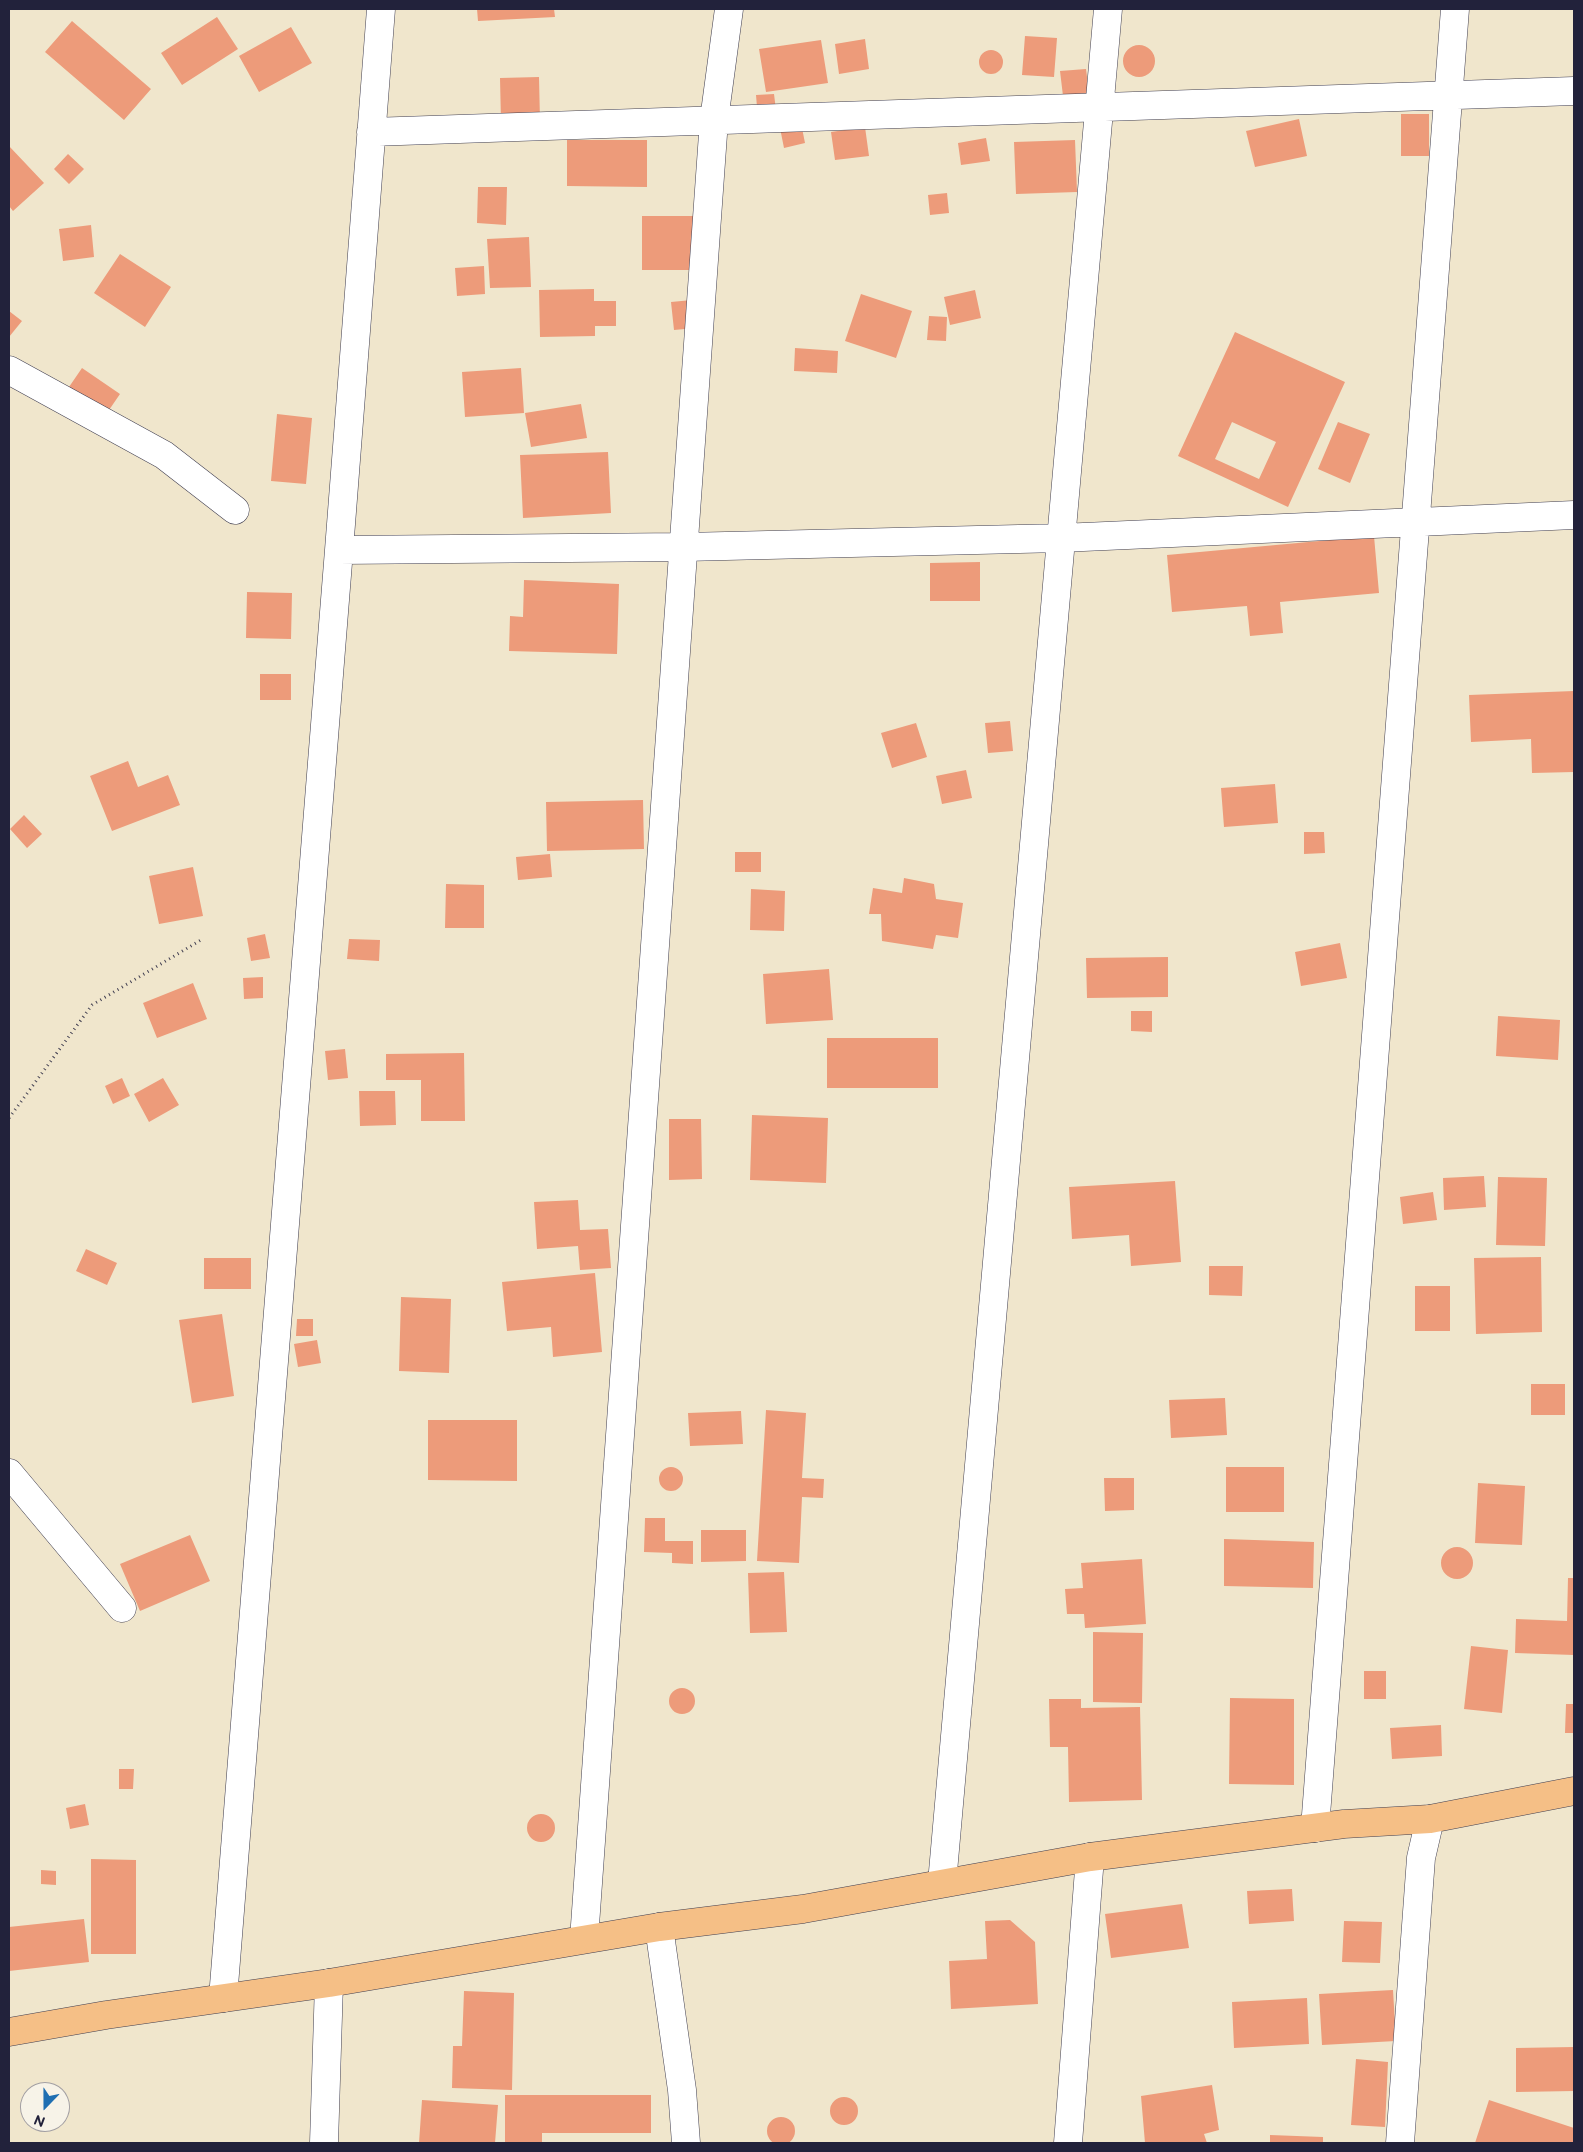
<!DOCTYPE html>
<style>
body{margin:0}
#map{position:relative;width:1583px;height:2152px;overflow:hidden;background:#f0e6cc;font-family:"Balsamiq Sans",sans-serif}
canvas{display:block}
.frame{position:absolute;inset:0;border:10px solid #22223b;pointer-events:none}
.north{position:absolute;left:20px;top:2082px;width:50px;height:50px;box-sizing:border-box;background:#f7f3e8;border:1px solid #a29fa3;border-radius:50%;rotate:202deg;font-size:14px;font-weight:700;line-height:20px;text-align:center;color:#22223b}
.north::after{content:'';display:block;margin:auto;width:18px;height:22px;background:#1f6fb2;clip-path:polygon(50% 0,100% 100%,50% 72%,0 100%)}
</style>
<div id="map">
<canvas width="1583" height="2152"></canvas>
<div class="frame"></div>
<div class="north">N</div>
</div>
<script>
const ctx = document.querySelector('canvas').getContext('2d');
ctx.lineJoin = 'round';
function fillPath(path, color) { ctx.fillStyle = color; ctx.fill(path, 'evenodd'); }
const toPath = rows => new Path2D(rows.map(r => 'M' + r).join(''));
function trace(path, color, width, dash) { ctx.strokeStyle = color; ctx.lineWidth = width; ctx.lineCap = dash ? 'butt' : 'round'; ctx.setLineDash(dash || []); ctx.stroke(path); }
fillPath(toPath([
 [477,9,554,9,555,17,478,21],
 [217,17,238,49,182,85,161,53],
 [72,21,151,89,124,120,45,52],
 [291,27,312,63,259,92,239,56],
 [1025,36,1057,38,1054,77,1022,75],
 [865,39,869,69,839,74,835,44],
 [821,40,828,83,766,92,759,49],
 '1123 61a16 16 0 1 1 32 0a16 16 0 1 1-32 0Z',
 '979 62a12 12 0 1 1 24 0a12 12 0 1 1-24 0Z',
 [1086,69,1089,93,1063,96,1060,71],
 [539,77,540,121,501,122,500,78],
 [774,94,777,118,758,119,756,95],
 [1401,114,1429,114,1429,156,1401,156],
 [1299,119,1307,156,1255,167,1246,131],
 [801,123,805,143,784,148,780,128],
 [865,127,869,156,835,160,831,132],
 [986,138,990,161,961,165,958,143],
 [567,140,647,140,647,187,567,186],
 [1075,140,1077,192,1016,194,1014,142],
 [9,146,44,183,13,211,9,206],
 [68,154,84,169,69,184,54,169],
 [478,187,507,187,506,225,477,223],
 [947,193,949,213,930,215,928,195],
 [642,216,694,216,695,270,642,270],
 [91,225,94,257,63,261,59,229],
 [529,237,531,287,490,288,487,239],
 [120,254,171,287,145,327,94,293],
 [484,266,485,294,457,296,455,268],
 [594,289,594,301,616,301,616,326,595,326,595,336,540,337,539,290],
 [975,290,981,318,950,325,944,297],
 [861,294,912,311,896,358,845,341],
 [692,300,696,328,674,330,671,302],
 [9,311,22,321,9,337],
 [929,316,947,317,946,341,927,340],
 [1235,332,1345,382,1288,507,1178,456],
 [1232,422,1276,442,1259,479,1215,459],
 [795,348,838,351,837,373,794,371],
 [82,368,120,394,107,413,69,387],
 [521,368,524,413,465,417,462,372],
 [581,404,587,438,531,447,525,413],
 [277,414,312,418,306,484,271,481],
 [1338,422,1370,434,1350,483,1318,469],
 [608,452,611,513,523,518,520,455],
 [1374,536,1379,593,1280,602,1283,633,1250,636,1247,606,1172,612,1167,555],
 [980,562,980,601,930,601,930,563],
 [524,580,619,584,617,654,509,651,510,616,523,617],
 [247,592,292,593,291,639,246,638],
 [260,674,291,674,291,700,260,700],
 [1574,691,1574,772,1532,773,1531,739,1471,742,1469,695],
 [1010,721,1013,751,988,753,985,723],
 [916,723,927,757,892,768,881,733],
 [128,761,138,787,168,775,180,805,112,831,90,776],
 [966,770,972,798,942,804,936,776],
 [1275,784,1278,823,1224,827,1221,788],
 [643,800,644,849,547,851,546,802],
 [24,815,42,834,27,848,10,829],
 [1304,832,1324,832,1325,853,1304,854],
 [735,852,761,852,761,872,735,872],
 [550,854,552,877,518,880,516,857],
 [193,867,203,916,159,924,149,876],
 [904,878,934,884,936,899,963,903,958,938,936,935,933,949,882,941,881,914,869,914,873,888,902,893],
 [446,884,484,885,484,928,445,928],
 [751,889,785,891,784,931,750,930],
 [265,934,270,958,251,961,247,938],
 [349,939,380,940,379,961,347,959],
 [1340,943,1347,978,1301,986,1295,952],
 [1168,957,1168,997,1087,998,1086,958],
 [829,969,833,1020,766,1024,763,974],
 [263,977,263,998,244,999,243,978],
 [193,983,207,1019,157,1038,143,1003],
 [1131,1011,1152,1011,1152,1032,1131,1031],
 [1498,1016,1560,1020,1558,1060,1496,1056],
 [827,1038,938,1038,938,1088,827,1088],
 [345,1049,348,1078,328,1080,325,1051],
 [464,1053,465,1121,421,1121,421,1080,386,1080,386,1054],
 [122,1078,130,1096,113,1104,105,1086],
 [163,1078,179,1105,149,1122,134,1094],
 [359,1091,395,1091,396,1125,360,1126],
 [752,1115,828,1118,826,1183,750,1180],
 [669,1119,701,1119,702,1179,669,1180],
 [1484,1176,1486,1207,1444,1210,1443,1178],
 [1498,1177,1547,1178,1545,1246,1496,1245],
 [1175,1181,1181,1262,1131,1266,1129,1235,1072,1239,1069,1187],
 [1433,1192,1437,1220,1403,1224,1400,1197],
 [578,1200,580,1230,608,1229,611,1268,580,1270,578,1246,537,1249,534,1202],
 [86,1249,117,1263,107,1285,76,1271],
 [1541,1257,1542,1332,1476,1334,1474,1258],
 [204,1258,251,1258,251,1289,204,1289],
 [1209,1266,1243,1266,1242,1296,1209,1295],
 [595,1273,602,1352,553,1357,551,1327,507,1331,502,1282],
 [1415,1286,1450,1286,1450,1331,1415,1331],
 [401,1297,451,1299,449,1373,399,1371],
 [222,1314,234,1396,192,1403,179,1320],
 [297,1319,313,1319,313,1336,296,1336],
 [317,1340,321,1363,298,1367,294,1344],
 [1531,1384,1565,1384,1565,1415,1531,1415],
 [1225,1398,1227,1435,1171,1438,1169,1400],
 [766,1410,806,1413,802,1478,824,1479,823,1498,802,1497,799,1563,757,1561],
 [741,1411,743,1444,690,1446,688,1413],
 [428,1420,517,1420,517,1481,428,1480],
 '659 1479a12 12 0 1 1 24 0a12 12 0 1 1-24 0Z',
 [1226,1467,1284,1467,1284,1512,1226,1512],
 [1104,1478,1134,1478,1134,1510,1105,1511],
 [1478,1483,1525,1486,1522,1545,1475,1543],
 [645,1518,665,1518,665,1541,693,1541,693,1564,672,1563,672,1553,644,1552],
 [701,1530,746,1530,746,1561,701,1562],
 [190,1535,210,1581,140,1611,120,1564],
 [1224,1539,1314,1542,1313,1588,1224,1586],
 '1441 1563a16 16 0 1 1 32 0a16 16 0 1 1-32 0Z',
 [1142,1559,1146,1624,1085,1628,1084,1614,1067,1614,1065,1589,1083,1588,1081,1563],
 [784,1572,787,1632,750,1633,748,1573],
 [1568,1578,1574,1578,1574,1655,1515,1653,1516,1619,1567,1621],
 [1093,1632,1143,1633,1142,1703,1093,1702],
 [1471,1646,1508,1650,1502,1713,1464,1709],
 [1364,1671,1386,1671,1386,1699,1364,1699],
 '669 1701a13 13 0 1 1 26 0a13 13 0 1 1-26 0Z',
 [1230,1698,1294,1699,1294,1785,1229,1784],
 [1049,1699,1081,1699,1081,1708,1140,1707,1142,1800,1069,1802,1068,1747,1050,1747],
 [1566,1704,1574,1704,1574,1733,1565,1733],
 [1441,1725,1442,1756,1392,1759,1390,1728],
 [119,1769,134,1769,133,1789,119,1789],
 [85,1804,89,1825,70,1829,66,1808],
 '527 1828a14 14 0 1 1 28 0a14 14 0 1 1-28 0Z',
 [91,1859,136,1860,136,1954,91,1954],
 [41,1870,56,1871,56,1885,41,1884],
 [1292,1889,1294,1921,1249,1924,1247,1891],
 [1182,1904,1189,1948,1111,1958,1105,1914],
 [84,1919,89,1962,9,1971,9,1927],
 [1010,1920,1035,1942,1038,2004,951,2009,949,1961,987,1959,985,1921],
 [1344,1921,1382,1922,1380,1963,1342,1962],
 [1393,1990,1396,2041,1322,2045,1319,1994],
 [464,1991,514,1993,512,2090,452,2088,453,2046,462,2046],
 [1307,1998,1309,2044,1234,2048,1232,2002],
 [1574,2047,1574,2091,1516,2092,1516,2048],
 [1356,2059,1388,2062,1385,2127,1351,2125],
 [1212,2085,1219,2130,1204,2134,1207,2143,1145,2143,1141,2096],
 [505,2095,651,2095,651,2133,542,2133,542,2143,505,2143],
 '830 2111a14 14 0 1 1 28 0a14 14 0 1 1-28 0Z',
 [422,2100,498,2105,495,2143,419,2143],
 [1489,2100,1574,2128,1574,2143,1475,2143],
 '767 2131a14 14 0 1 1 28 0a14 14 0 1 1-28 0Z',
 [1270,2135,1323,2137,1323,2143,1270,2143]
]), '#ed9b7a');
const minor = toPath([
 [371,132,1574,91],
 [9,370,164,455,235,510],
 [339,550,684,547,1061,538,1574,515],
 [9,1473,122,1608],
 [1315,1828,1455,9],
 [942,1883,1108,9],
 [659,1927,682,2090,686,2143],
 [584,1939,714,120,729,9],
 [223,1998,339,550,381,9],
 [324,2143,329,1983],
 [1068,2143,1090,1857],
 [1400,2143,1421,1858,1430,1819]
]);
const major = toPath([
 [9,2032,106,2015,329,1983,659,1927,803,1909,1090,1857,1344,1824,1430,1819,1574,1791]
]);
trace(minor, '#413f51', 29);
trace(major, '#413f51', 29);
trace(toPath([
 [9,1118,92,1005,201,940]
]), '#413f51', 3, [1, 4]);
trace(minor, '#fff', 28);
trace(major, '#f5bf86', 28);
</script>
